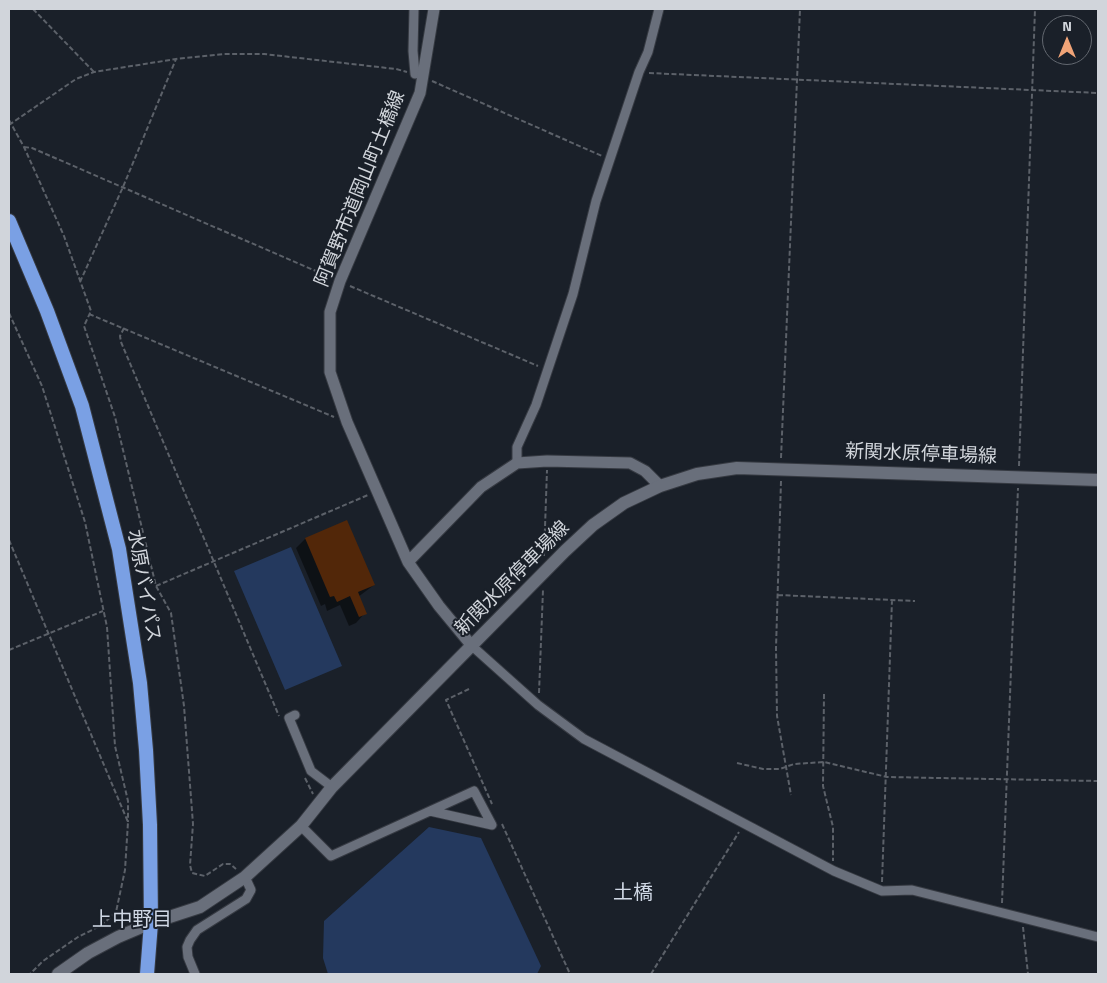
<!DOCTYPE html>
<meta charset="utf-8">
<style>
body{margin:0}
#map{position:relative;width:1107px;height:983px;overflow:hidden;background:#1a2029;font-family:"Titillium Web",sans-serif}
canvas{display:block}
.frame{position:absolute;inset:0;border:10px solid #d1d5db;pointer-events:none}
.north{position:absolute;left:1042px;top:15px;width:50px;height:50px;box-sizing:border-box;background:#1a2029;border:1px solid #636870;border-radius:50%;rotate:0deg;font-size:14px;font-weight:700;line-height:20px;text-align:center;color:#d1d5db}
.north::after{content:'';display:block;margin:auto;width:18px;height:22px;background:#efa377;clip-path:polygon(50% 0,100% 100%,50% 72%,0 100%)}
</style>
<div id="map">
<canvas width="1107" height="983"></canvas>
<div class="frame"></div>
<div class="north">N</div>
</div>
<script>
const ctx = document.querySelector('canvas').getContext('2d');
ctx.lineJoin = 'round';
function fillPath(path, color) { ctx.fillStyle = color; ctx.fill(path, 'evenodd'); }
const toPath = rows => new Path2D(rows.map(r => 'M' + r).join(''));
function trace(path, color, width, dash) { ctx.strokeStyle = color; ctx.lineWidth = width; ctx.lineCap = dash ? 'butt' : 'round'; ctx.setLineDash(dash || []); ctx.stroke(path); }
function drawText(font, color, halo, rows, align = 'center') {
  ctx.font = font + ' "Titillium Web","Noto Sans JP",sans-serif'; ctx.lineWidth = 4; ctx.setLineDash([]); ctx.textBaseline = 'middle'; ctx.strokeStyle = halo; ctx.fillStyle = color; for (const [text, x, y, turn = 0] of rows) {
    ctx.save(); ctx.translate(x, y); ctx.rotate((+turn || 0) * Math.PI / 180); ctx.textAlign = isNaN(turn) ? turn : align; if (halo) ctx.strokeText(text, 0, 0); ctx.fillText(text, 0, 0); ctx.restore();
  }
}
fillPath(toPath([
 [291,547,342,666,285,690,234,571],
 [429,827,481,838,541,966,537,974,328,974,323,958,324,921]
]), '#24395e');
fillPath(toPath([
 [346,521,374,585,358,597,365,613,356,623,349,626,340,605,327,611,325,604,321,606,296,548,305,539]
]), '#0007');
fillPath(toPath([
 [347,520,375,585,358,592,367,614,359,617,350,596,337,602,334,596,330,597,305,538]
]), '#522709');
const minor = toPath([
 [414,9,413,51,415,74],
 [517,463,517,447,536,405,573,294,596,201,639,72,648,52,659,9],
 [472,646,538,705,584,739,834,871,882,891,912,890,1098,937],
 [295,715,289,718,311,771,332,787],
 [301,826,331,856,474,791,492,825,430,811],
 [195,974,188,957,187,947,190,940,197,930,246,899,251,890,245,877]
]);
const tertiary = toPath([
 [434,9,420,93,340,281,330,312,330,372,347,422,408,562,439,606,472,646],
 [408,562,481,487,517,463,547,461,630,463,645,471,660,486]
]);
const secondary = toPath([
 [58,974,88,953,118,937,151,923,200,907,245,877,301,826,332,787,565,551,593,525,624,503,660,486,697,474,737,468,1098,480]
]);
const trunk = toPath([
 [9,221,47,311,82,406,119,549,140,683,146,750,150,825,151,923,147,974]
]);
trace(minor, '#363a42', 11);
trace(tertiary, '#363a42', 13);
trace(secondary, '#363a42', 14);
trace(trunk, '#363a42', 16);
trace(toPath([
 [33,9,94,72],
 [649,73,1098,93],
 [432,81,602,156],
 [9,120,24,147,64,236,91,311,84,326,115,417,156,586,171,613,184,706,193,824,190,865,192,873,205,876,223,864,230,864,236,869],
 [9,125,76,79,94,72,176,59,224,54,264,54,396,69,407,72],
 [24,147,32,148,332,278],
 [80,282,123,187,176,59],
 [350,286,538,366],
 [9,313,42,386,85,522,107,627,115,746,128,801,128,822],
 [89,314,334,417],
 [124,328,120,336,121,342,279,716],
 [781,458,800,9],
 [1019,466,1035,9],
 [781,481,776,648,777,716,791,795],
 [9,540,128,822,125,870,116,912,102,925,78,937,43,961,30,974],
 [544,556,547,470],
 [156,586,368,495],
 [778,595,915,601],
 [9,650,103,611],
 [469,689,446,700,492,804],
 [539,693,543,590],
 [824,694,823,786,833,827,833,861],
 [737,763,763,769,780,769,794,764,824,762,887,777,1098,781],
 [305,778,313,794],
 [502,824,570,974],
 [882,882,892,600],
 [1002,903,1018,488],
 [1023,927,1028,974],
 [651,974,739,832]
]), '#5c6169', 2, [5, 2.5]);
trace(minor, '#696f7b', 9);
trace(tertiary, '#696f7b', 11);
trace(secondary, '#696f7b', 12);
trace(trunk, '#7aa0e4', 14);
drawText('19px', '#d1d5db', '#1a2029', [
 ["阿賀野市道岡山町土橋線",361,189,-68],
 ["新関水原停車場線",921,455,2],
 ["新関水原停車場線",513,579,-45],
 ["水原バイパス",143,586,80]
]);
drawText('20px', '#d0d8e5', '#1a2029', [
 ["土橋",633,894],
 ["上中野目",132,921]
]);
</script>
